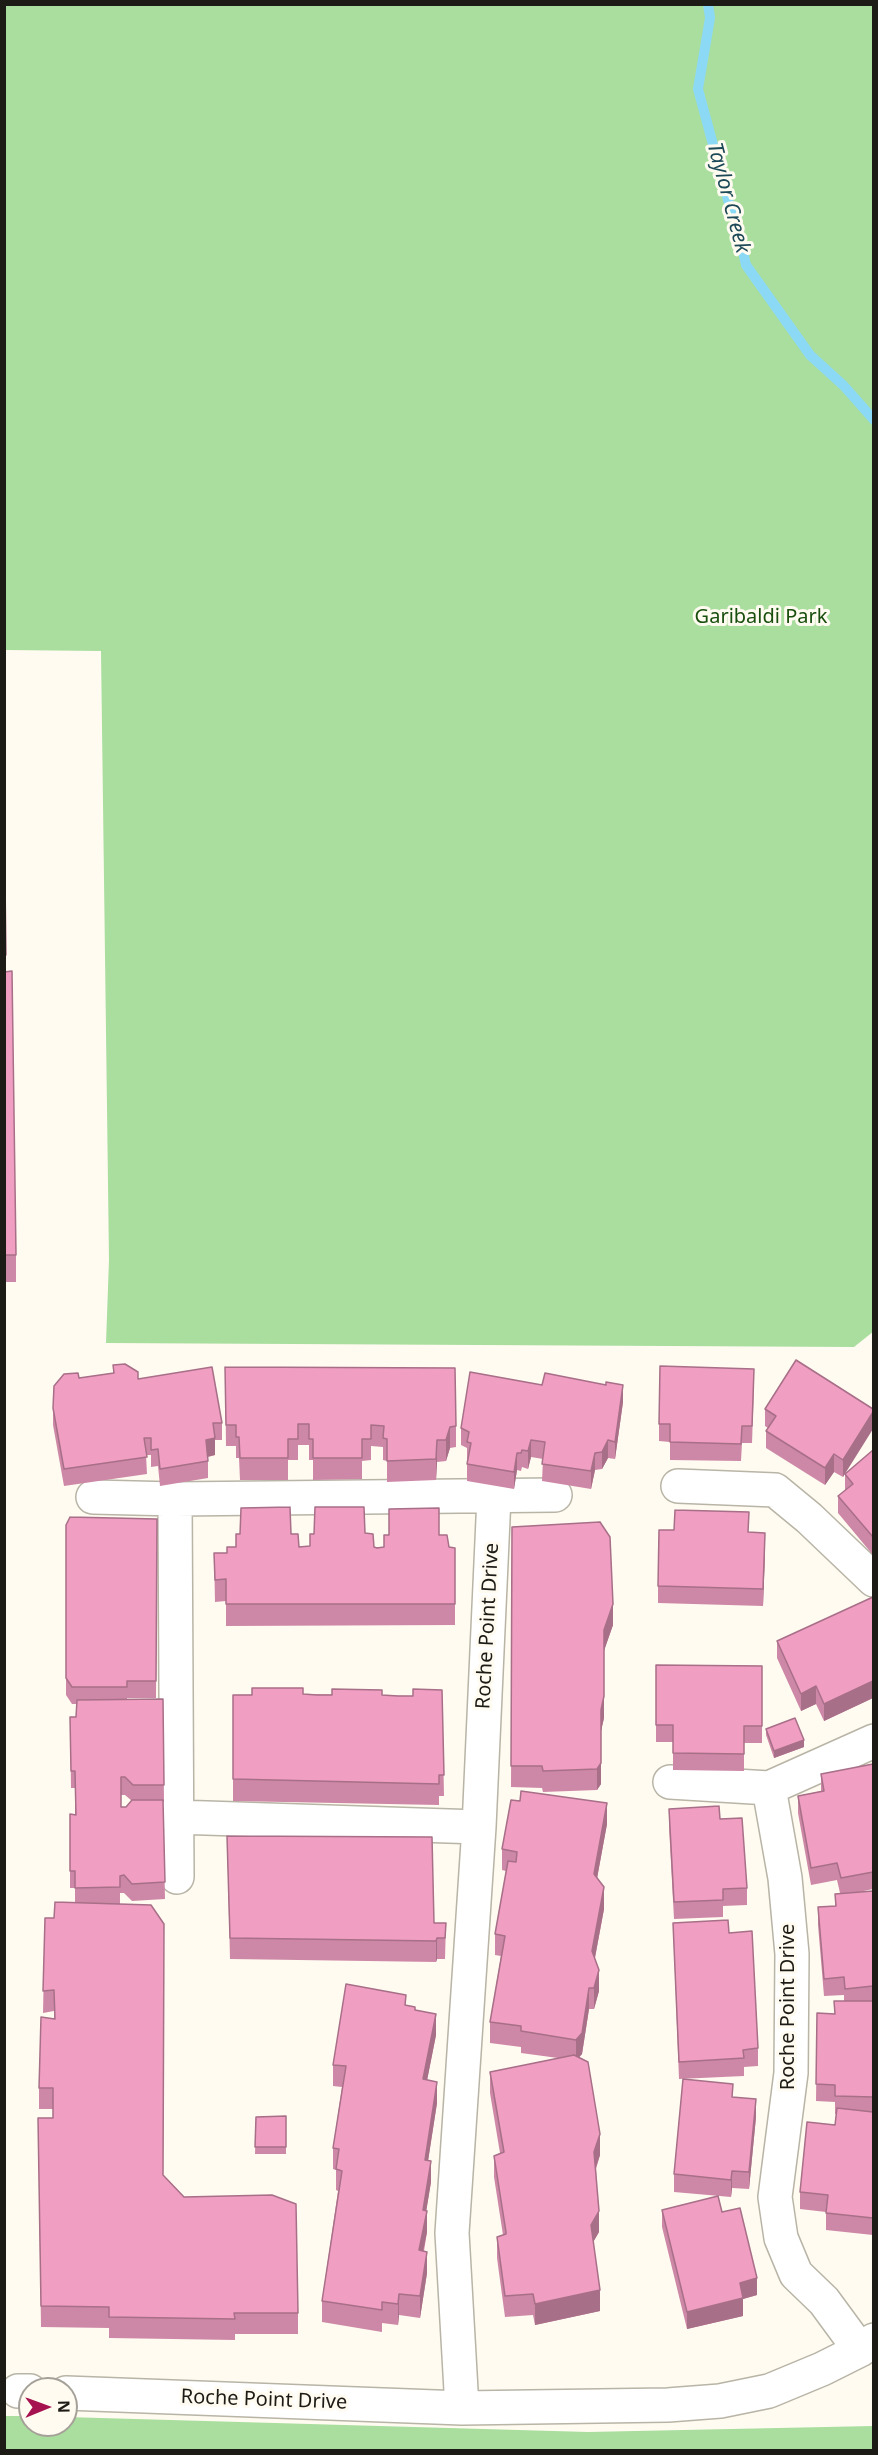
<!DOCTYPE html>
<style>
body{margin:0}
#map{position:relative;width:878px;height:2455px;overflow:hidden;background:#fffbf0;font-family:"Noto Sans",sans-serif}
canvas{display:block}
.frame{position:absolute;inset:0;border:6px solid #1d1b16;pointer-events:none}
.north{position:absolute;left:18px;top:2377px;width:60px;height:60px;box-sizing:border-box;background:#fffbf0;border:2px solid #a5a199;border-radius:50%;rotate:89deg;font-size:16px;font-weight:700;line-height:24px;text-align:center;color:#1d1b16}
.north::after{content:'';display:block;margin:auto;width:21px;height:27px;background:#a5124f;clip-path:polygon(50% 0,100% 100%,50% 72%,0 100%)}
</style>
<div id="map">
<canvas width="878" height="2455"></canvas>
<div class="frame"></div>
<div class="north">N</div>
</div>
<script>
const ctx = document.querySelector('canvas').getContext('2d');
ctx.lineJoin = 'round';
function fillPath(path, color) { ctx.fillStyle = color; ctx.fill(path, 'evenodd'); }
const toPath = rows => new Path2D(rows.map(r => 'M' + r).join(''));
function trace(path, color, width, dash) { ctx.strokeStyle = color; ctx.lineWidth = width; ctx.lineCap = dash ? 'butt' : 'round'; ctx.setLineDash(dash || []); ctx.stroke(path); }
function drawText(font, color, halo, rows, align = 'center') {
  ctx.font = font + ' "Noto Sans",sans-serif'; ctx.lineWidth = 6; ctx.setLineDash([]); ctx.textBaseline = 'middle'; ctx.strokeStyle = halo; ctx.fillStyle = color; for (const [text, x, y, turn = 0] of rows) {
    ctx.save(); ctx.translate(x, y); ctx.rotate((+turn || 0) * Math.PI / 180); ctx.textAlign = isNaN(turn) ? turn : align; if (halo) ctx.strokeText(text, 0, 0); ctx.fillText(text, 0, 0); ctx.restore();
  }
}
fillPath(toPath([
 [5,4,873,5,874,1331,854,1347,106,1343,109,1260,101,651,5,650],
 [4,2416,30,2416,30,2425,66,2425,66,2417,588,2432,873,2426,874,2450,5,2450]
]), '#a9de9f');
trace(toPath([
 [708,4,710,18,698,89,728,200,736,221,746,265,810,355,844,386,874,420]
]), '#8cd9f6', 10);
const minor = toPath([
 [678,1486,775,1490,809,1518,874,1580],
 [93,1497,175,1499,555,1495],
 [175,1499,177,1877],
 [670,1782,769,1788,874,1741],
 [769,1788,785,1878,792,1954,791,2073,775,2197,781,2238,796,2274,824,2301,860,2350],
 [176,1817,479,1827],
 [18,2391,30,2391],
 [66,2393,462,2408,668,2405,720,2401,769,2391,822,2369,860,2350,874,2340],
 [462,2408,452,2233,479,1827,494,1497]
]);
trace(minor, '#b8b4a6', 36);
trace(minor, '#fff', 33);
fillPath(toPath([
 [4,809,6,972,16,1255,16,1282,4,1282],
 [113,1365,222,1423,222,1440,215,1440,215,1455,208,1457,208,1478,160,1486,158,1466,151,1467,151,1455,146,1455,147,1474,64,1486,53,1425,53,1408,79,1378,113,1373],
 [225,1367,456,1426,456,1447,450,1448,446,1461,437,1462,436,1480,387,1482,387,1461,383,1460,383,1447,371,1446,371,1460,362,1461,362,1479,313,1480,313,1460,309,1460,309,1445,298,1445,298,1460,288,1460,288,1480,240,1480,239,1458,236,1458,236,1446,226,1446],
 [754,1386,752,1443,742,1443,741,1461,670,1460,670,1442,659,1441,659,1424],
 [623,1402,615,1459,608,1458,602,1469,595,1470,591,1489,542,1481,543,1459,531,1457,528,1469,522,1467,521,1471,517,1470,514,1489,467,1481,467,1464,468,1459,467,1459,467,1448,461,1445,461,1428],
 [765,1409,873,1409,843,1477,834,1472,825,1485,766,1448,766,1431,768,1428,765,1426],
 [873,1450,873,1555,838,1513,838,1496,845,1491,845,1474],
 [157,1519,156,1698,127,1698,127,1700,163,1699,164,1802,163,1802,165,1899,132,1901,124,1893,120,1893,120,1904,163,2175,298,2313,298,2334,235,2334,235,2340,109,2338,109,2328,41,2327,38,2118,53,2118,53,2109,39,2109,39,2088,54,2019,54,2011,43,2013,45,1918,54,1918,75,1902,75,1888,70,1888,70,1814,75,1815,75,1788,71,1788,70,1717,76,1717,77,1704,72,1704,66,1695,66,1525],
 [121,1795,125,1795,132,1801,126,1807,121,1807],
 [512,1527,613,1625,604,1650,604,1718,601,1731,601,1784,597,1790,543,1792,542,1788,511,1787],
 [749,1532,765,1550,763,1606,658,1603,658,1586],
 [365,1533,374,1547,384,1547,439,1535,449,1547,455,1548,455,1625,226,1626,226,1601,215,1602,214,1553,227,1553,236,1547,291,1534,299,1547,310,1546],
 [873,1599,873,1698,824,1721,816,1704,801,1711,777,1658,777,1641],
 [656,1665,762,1666,762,1743,744,1743,744,1771,673,1770,673,1742,656,1742],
 [442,1690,444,1796,439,1796,439,1805,233,1801,233,1695,303,1694,413,1696],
 [766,1729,804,1747,774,1758,766,1735],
 [873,1766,873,1889,859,1892,873,1891,873,2235,826,2230,826,2212,800,2209,800,2192,835,2125,836,2114,835,2114,835,2102,816,2101,817,2013,834,2014,844,2001,844,1995,824,1996,818,1925,818,1907,835,1906,835,1894,840,1893,837,1880,811,1885,798,1813,798,1796,821,1791,821,1774],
 [669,1809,720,1819,747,1888,747,1905,723,1906,723,1917,674,1919,669,1826],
 [607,1824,597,1878,604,1909,595,1958,599,1991,594,2009,589,2009,582,2054,579,2057,600,2155,596,2169,599,2232,593,2242,600,2311,535,2325,533,2315,505,2317,497,2258,497,2237,503,2235,494,2177,494,2156,500,2153,490,2093,490,2072,558,2058,521,2053,521,2047,490,2043,490,2022,501,1956,495,1955,495,1934,506,1871,502,1870,502,1849],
 [227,1836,434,1923,446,1923,445,1959,437,1959,436,1962,230,1959],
 [673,1923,729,1933,758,2048,758,2066,744,2067,744,2076,679,2079],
 [406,2005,415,2010,436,2035,427,2080,437,2103,428,2160,431,2182,426,2211,427,2232,424,2251,427,2273,420,2318,399,2315,398,2325,382,2323,382,2332,322,2322,322,2301,338,2191,336,2190,336,2170,333,2169,333,2148,342,2087,333,2086,333,2065],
 [733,2097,756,2117,749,2189,732,2188,731,2197,674,2192,674,2174],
 [286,2116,286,2154,255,2154,256,2117],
 [662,2210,722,2212,757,2295,743,2299,743,2316,687,2329,662,2227]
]), '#ce88a7');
fillPath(toPath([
 [623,1385,623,1402,615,1459,615,1442],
 [873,1412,873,1429,843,1477,843,1460],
 [450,1427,450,1448,446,1461,446,1440],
 [215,1438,215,1455,206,1457,206,1440],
 [437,1440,437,1462,436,1480,436,1459],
 [531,1440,531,1457,528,1469,528,1451],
 [608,1440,608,1458,602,1469,602,1452],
 [517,1453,517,1470,514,1489,514,1472],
 [595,1453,595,1470,591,1489,591,1471],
 [834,1454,834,1472,825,1485,825,1468],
 [765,1533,765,1550,763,1606,763,1589],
 [613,1604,613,1625,604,1651,604,1630],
 [873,1681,873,1698,824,1721,824,1704],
 [816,1686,816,1704,801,1711,801,1694],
 [604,1696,604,1718,601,1731,601,1784,597,1790,597,1769,601,1710],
 [804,1740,804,1747,774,1758,774,1751],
 [607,1803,607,1824,594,1895,594,1874],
 [604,1887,604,1909,592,1973,592,1951],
 [437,1938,437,1959,436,1962,436,1941],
 [599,1970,599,1991,594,2009,594,1988],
 [589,1988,589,2009,582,2054,576,2061,576,2040],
 [436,2014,436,2035,423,2101,423,2079],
 [437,2082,437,2103,425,2181,425,2160],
 [756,2099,756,2117,749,2189,749,2172],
 [600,2134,600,2155,594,2173,594,2152],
 [431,2161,431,2182,423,2231,423,2210],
 [732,2171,732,2188,731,2197,731,2180],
 [427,2211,427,2232,419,2271,419,2250],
 [599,2211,599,2232,591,2246,591,2225],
 [427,2252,427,2273,420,2318,420,2296],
 [757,2278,757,2295,743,2299,743,2316,687,2329,687,2312,740,2283],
 [600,2290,600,2311,535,2325,535,2304],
 [399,2294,399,2315,398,2325,398,2304]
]), '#a86f88');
const building = toPath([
 [4,809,6,955,4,955,4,809],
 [12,971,16,1255,4,1255,4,972,12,971],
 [796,1360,873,1409,873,1412,843,1460,834,1454,825,1468,766,1431,776,1416,765,1409,796,1360],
 [125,1364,138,1372,138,1379,212,1367,222,1423,213,1423,215,1438,206,1440,208,1461,160,1469,158,1449,151,1450,151,1438,144,1438,147,1457,64,1469,53,1408,54,1386,64,1374,78,1373,79,1378,114,1373,113,1365,125,1364],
 [660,1366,754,1369,752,1426,742,1426,741,1444,670,1442,670,1424,659,1424,660,1366],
 [225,1367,455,1368,456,1426,450,1427,446,1440,437,1440,436,1459,387,1461,387,1439,383,1438,384,1426,371,1425,371,1439,362,1439,362,1458,313,1458,313,1439,309,1439,309,1424,298,1424,298,1439,288,1439,288,1458,240,1458,239,1437,236,1437,236,1425,226,1425,225,1367],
 [470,1372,542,1385,545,1373,606,1385,606,1382,623,1385,615,1442,608,1440,602,1452,595,1453,591,1471,542,1464,545,1442,531,1440,528,1451,522,1450,521,1453,517,1453,514,1472,467,1464,471,1443,467,1442,469,1432,461,1428,470,1372],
 [873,1450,873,1537,838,1496,853,1484,845,1474,873,1450],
 [290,1507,291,1534,298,1534,299,1547,310,1546,310,1534,314,1534,315,1507,364,1507,365,1533,373,1534,374,1547,377,1548,384,1547,384,1535,389,1535,389,1509,439,1508,439,1535,447,1535,449,1547,455,1548,455,1604,226,1604,226,1579,215,1580,214,1553,227,1553,227,1547,236,1547,236,1534,240,1534,241,1508,290,1507],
 [675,1510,749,1512,748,1532,765,1533,763,1589,658,1586,659,1530,674,1530,675,1510],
 [70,1517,157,1519,156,1681,127,1681,127,1687,72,1687,66,1678,66,1525,70,1517],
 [600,1522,610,1537,613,1604,604,1630,604,1696,601,1710,601,1763,597,1769,543,1771,542,1766,511,1766,512,1527,600,1522],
 [873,1597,873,1681,824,1704,816,1686,801,1694,777,1641,873,1597],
 [656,1665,762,1666,762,1726,744,1726,744,1754,673,1753,673,1725,656,1725,656,1665],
 [252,1688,303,1688,303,1694,317,1695,332,1695,332,1689,382,1690,382,1695,398,1696,413,1696,413,1689,442,1690,444,1775,439,1775,439,1784,233,1779,233,1695,252,1695,252,1688],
 [163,1699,164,1785,133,1785,125,1777,121,1777,121,1807,126,1807,132,1800,163,1800,165,1882,132,1884,124,1875,120,1876,120,1887,75,1888,75,1871,70,1871,70,1814,76,1815,75,1771,71,1771,70,1717,76,1717,77,1700,163,1699],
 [795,1718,804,1740,774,1751,766,1729,795,1718],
 [873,1764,873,1872,841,1878,837,1863,811,1868,798,1796,824,1791,821,1774,873,1764],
 [521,1791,607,1803,594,1874,604,1887,592,1951,599,1970,594,1988,589,1988,582,2033,576,2040,521,2031,521,2026,490,2022,505,1936,495,1934,508,1861,516,1862,517,1852,502,1849,511,1800,520,1801,521,1791],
 [719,1806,720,1819,742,1818,747,1888,723,1889,723,1900,674,1902,669,1809,719,1806],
 [227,1836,432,1837,434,1923,446,1923,445,1938,437,1938,436,1941,230,1938,227,1836],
 [873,1891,873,1986,845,1989,844,1977,824,1979,818,1907,836,1906,835,1894,873,1891],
 [55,1902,151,1905,164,1924,163,2175,184,2197,272,2195,296,2204,298,2313,234,2313,235,2319,109,2317,109,2307,41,2306,38,2118,53,2118,53,2088,39,2088,41,2017,55,2019,54,1990,43,1991,45,1918,54,1918,55,1902],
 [728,1920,729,1933,752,1931,758,2048,743,2050,744,2058,679,2062,673,1923,728,1920],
 [346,1984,406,1995,405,2005,415,2007,415,2010,436,2014,423,2079,437,2082,425,2160,431,2161,423,2210,427,2211,419,2250,427,2252,420,2296,399,2294,398,2304,382,2302,382,2310,322,2301,342,2171,336,2169,339,2149,333,2148,346,2066,333,2065,346,1984],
 [834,2001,873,2001,873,2097,835,2096,835,2085,816,2084,817,2013,835,2014,834,2001],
 [574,2055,588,2062,600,2134,594,2152,599,2211,591,2225,600,2290,535,2304,533,2294,505,2296,497,2237,506,2234,506,2232,494,2156,504,2152,490,2072,574,2055],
 [683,2079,733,2084,732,2097,756,2099,749,2172,732,2171,731,2180,674,2174,683,2079],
 [837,2108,873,2112,873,2218,826,2213,828,2195,800,2192,807,2122,835,2125,837,2108],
 [286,2116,286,2147,255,2147,256,2117,286,2116],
 [718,2196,722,2212,740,2208,757,2278,740,2283,743,2298,687,2312,662,2210,718,2196]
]);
fillPath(building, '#f09ec2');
trace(building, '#a86f88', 1.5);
drawText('20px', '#194f0e', '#fffbf0', [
 ["Garibaldi Park",761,617]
]);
drawText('20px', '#1d1b16', '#fffbf0', [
 ["Roche Point Drive",488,1626,-87],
 ["Roche Point Drive",788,2007,-90],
 ["Roche Point Drive",264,2400,2]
]);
drawText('italic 21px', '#1c4958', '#fffbf0', [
 ["Taylor Creek",728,198,75]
]);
</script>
